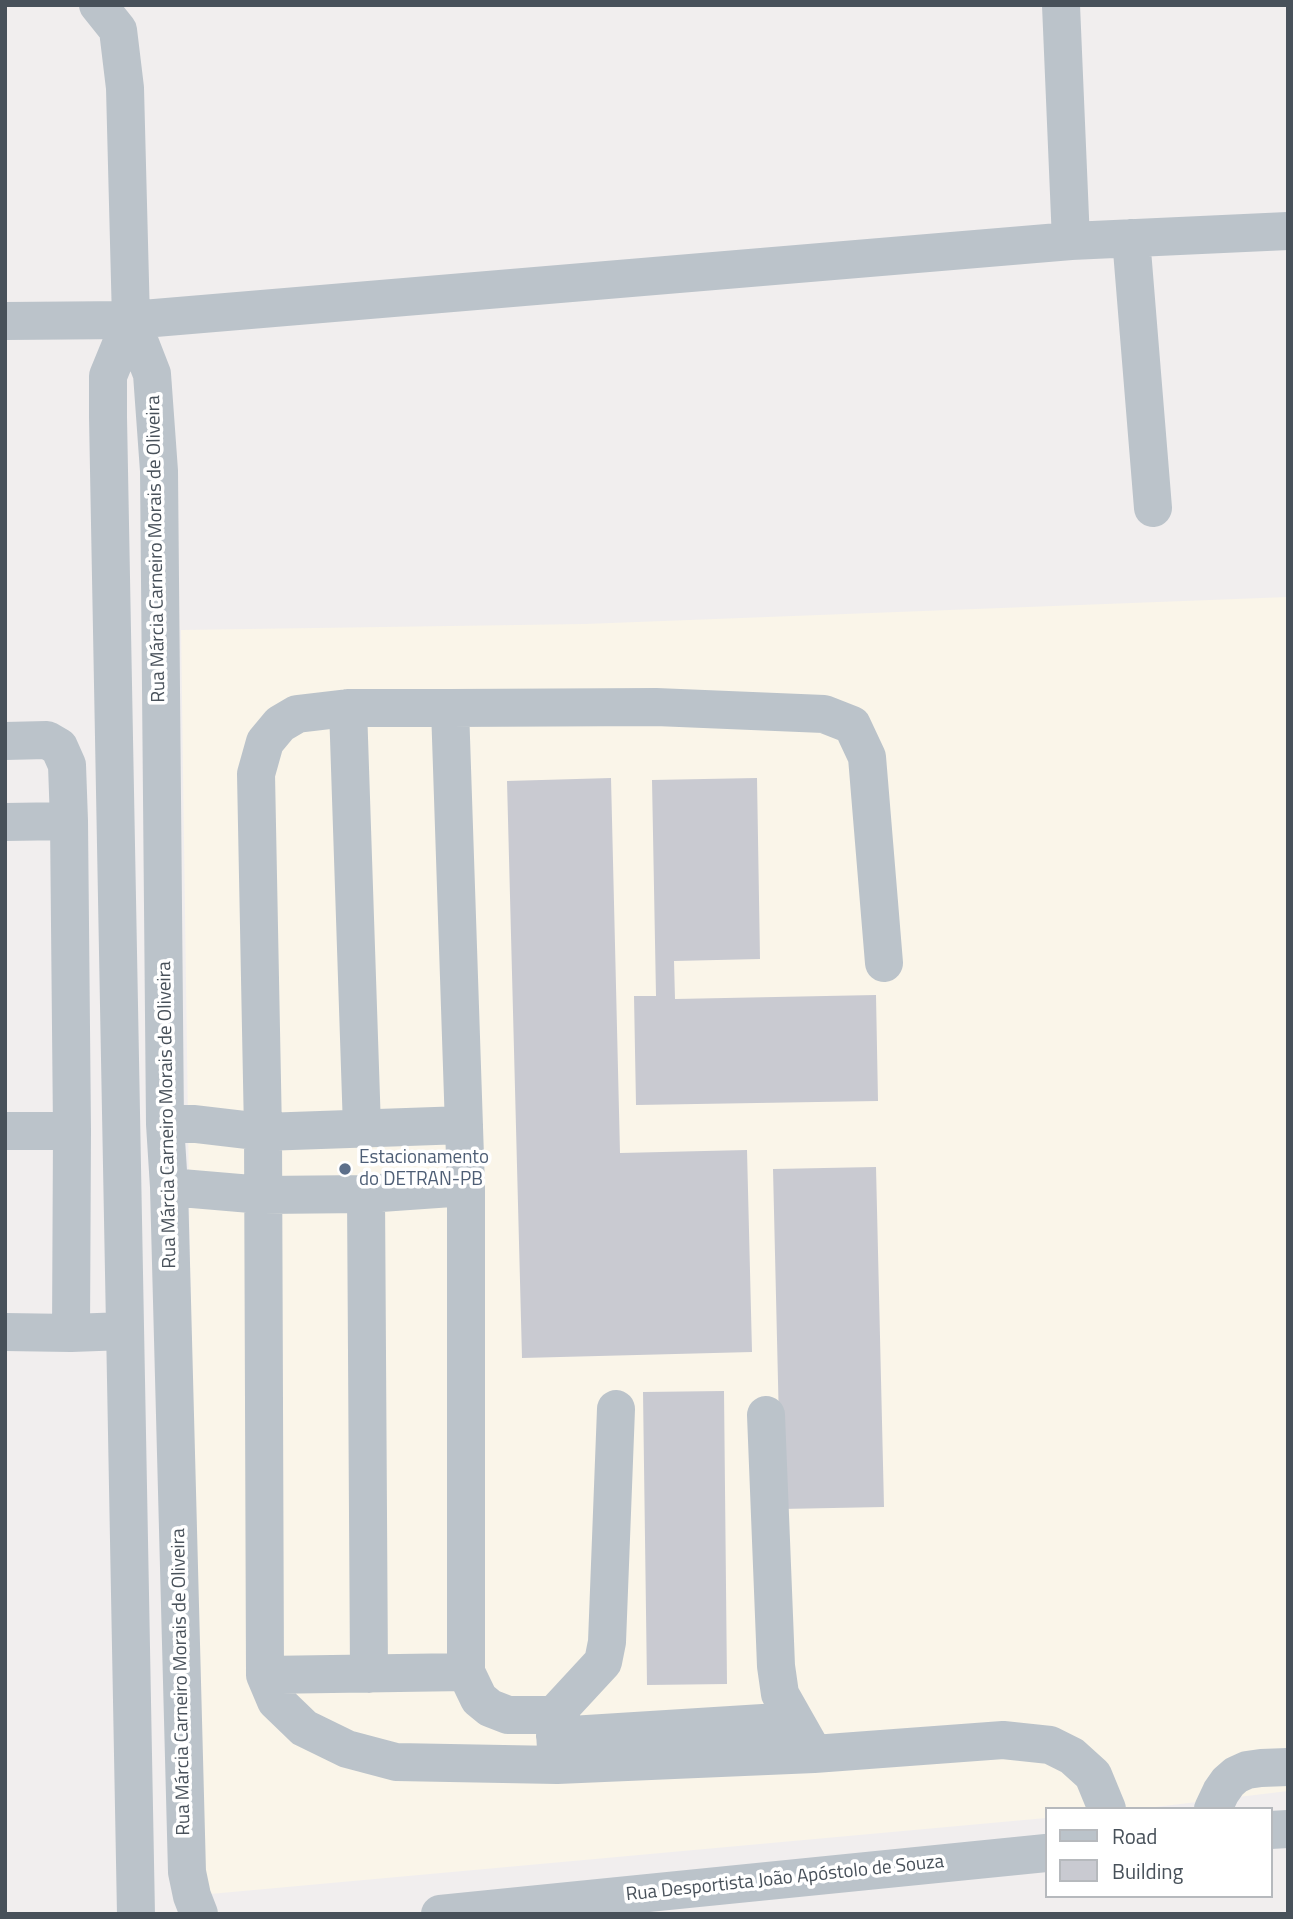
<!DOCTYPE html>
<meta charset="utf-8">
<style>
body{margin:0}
#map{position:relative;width:1293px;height:1919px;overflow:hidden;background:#f1eeee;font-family:"Titillium Web",sans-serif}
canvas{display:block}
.frame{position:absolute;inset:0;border:7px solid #48515a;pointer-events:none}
.legend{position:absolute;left:1045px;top:1807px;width:228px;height:91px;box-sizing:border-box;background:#fff;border:2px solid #b6b9bd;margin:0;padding:9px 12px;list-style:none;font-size:21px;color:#48515a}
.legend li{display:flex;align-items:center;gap:14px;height:35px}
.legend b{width:35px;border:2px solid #b6b9bd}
</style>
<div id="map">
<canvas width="1293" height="1919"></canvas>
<div class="frame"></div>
<ul class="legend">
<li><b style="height:9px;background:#bbc3ca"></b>Road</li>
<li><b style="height:19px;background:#c9cad1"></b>Building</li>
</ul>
</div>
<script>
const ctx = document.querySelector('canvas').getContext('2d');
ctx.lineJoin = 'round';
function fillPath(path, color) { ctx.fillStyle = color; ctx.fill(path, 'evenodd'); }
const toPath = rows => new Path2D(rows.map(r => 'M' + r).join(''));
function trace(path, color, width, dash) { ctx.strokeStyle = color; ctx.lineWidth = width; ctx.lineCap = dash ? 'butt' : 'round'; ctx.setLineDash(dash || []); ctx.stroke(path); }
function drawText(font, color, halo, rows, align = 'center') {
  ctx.font = font + ' "Titillium Web",sans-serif'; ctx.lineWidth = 7; ctx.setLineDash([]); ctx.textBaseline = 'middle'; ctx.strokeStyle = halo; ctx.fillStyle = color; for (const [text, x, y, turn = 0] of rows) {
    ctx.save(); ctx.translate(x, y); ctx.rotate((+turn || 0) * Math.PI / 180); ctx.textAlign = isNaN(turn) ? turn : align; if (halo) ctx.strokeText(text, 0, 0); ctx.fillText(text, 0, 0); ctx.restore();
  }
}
fillPath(toPath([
 [1288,597,1288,1791,1139,1809,1046,1809,1046,1818,199,1895,181,630,585,624]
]), '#faf5e9');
fillPath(toPath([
 [611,778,620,1153,747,1150,752,1352,522,1358,507,781],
 [757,778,760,959,674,961,675,999,876,995,878,1101,636,1105,634,996,656,996,652,780],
 [876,1167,884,1507,781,1509,773,1169],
 [724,1391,727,1684,647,1685,643,1392]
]), '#c9cad1');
trace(toPath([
 [98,5,118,30,125,88,131,320,152,374,159,471,165,1124,169,1187,187,1872,192,1896,199,1914],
 [1061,5,1071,241],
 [1131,238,1153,508],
 [131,320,108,376,108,417,136,1914],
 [5,321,131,320,1071,241,1288,231],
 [348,708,450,708,466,1187,466,1672,265,1675,263,1132,256,774,265,742,280,724,297,714,348,708],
 [348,708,362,1128],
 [450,708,656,707,824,714,852,725,867,757,884,963],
 [5,741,47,740,59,747,67,765,69,821,72,1131,71,1333,125,1331],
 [5,822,69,821],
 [165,1124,195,1124,263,1132,464,1125],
 [5,1131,72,1131],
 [169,1187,263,1195,366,1194,466,1187],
 [366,1194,369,1674],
 [5,1332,71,1333],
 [766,1415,776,1666,780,1694,814,1754],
 [466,1672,479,1699,490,1708,508,1715,554,1715],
 [265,1675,276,1701,304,1728,347,1749,396,1762,557,1765,814,1754,1003,1740,1050,1745,1072,1756,1093,1775,1107,1809],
 [555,1736,795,1721],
 [557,1765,554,1715,603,1662,607,1642,616,1409],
 [1213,1809,1221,1792,1228,1782,1236,1775,1247,1770,1261,1768,1288,1767],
 [1270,1830,1288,1829],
 [440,1914,1046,1853]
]), '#bbc3ca', 38);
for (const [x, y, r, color] of [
 [345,1169,7,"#5c6f8a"]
]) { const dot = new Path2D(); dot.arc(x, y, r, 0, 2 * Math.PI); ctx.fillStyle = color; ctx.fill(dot); trace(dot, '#fff', 2.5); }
drawText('19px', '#48515a', '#fff', [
 ["Rua Márcia Carneiro Morais de Oliveira",157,549,-91],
 ["Rua Márcia Carneiro Morais de Oliveira",168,1115,-91],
 ["Rua Márcia Carneiro Morais de Oliveira",182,1682,-91],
 ["Rua Desportista João Apóstolo de Souza",785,1879,-6]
]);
drawText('19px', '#4e5e75', '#fff', [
 ["Estacionamento",359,1158],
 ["do DETRAN-PB",359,1180]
], 'left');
</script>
